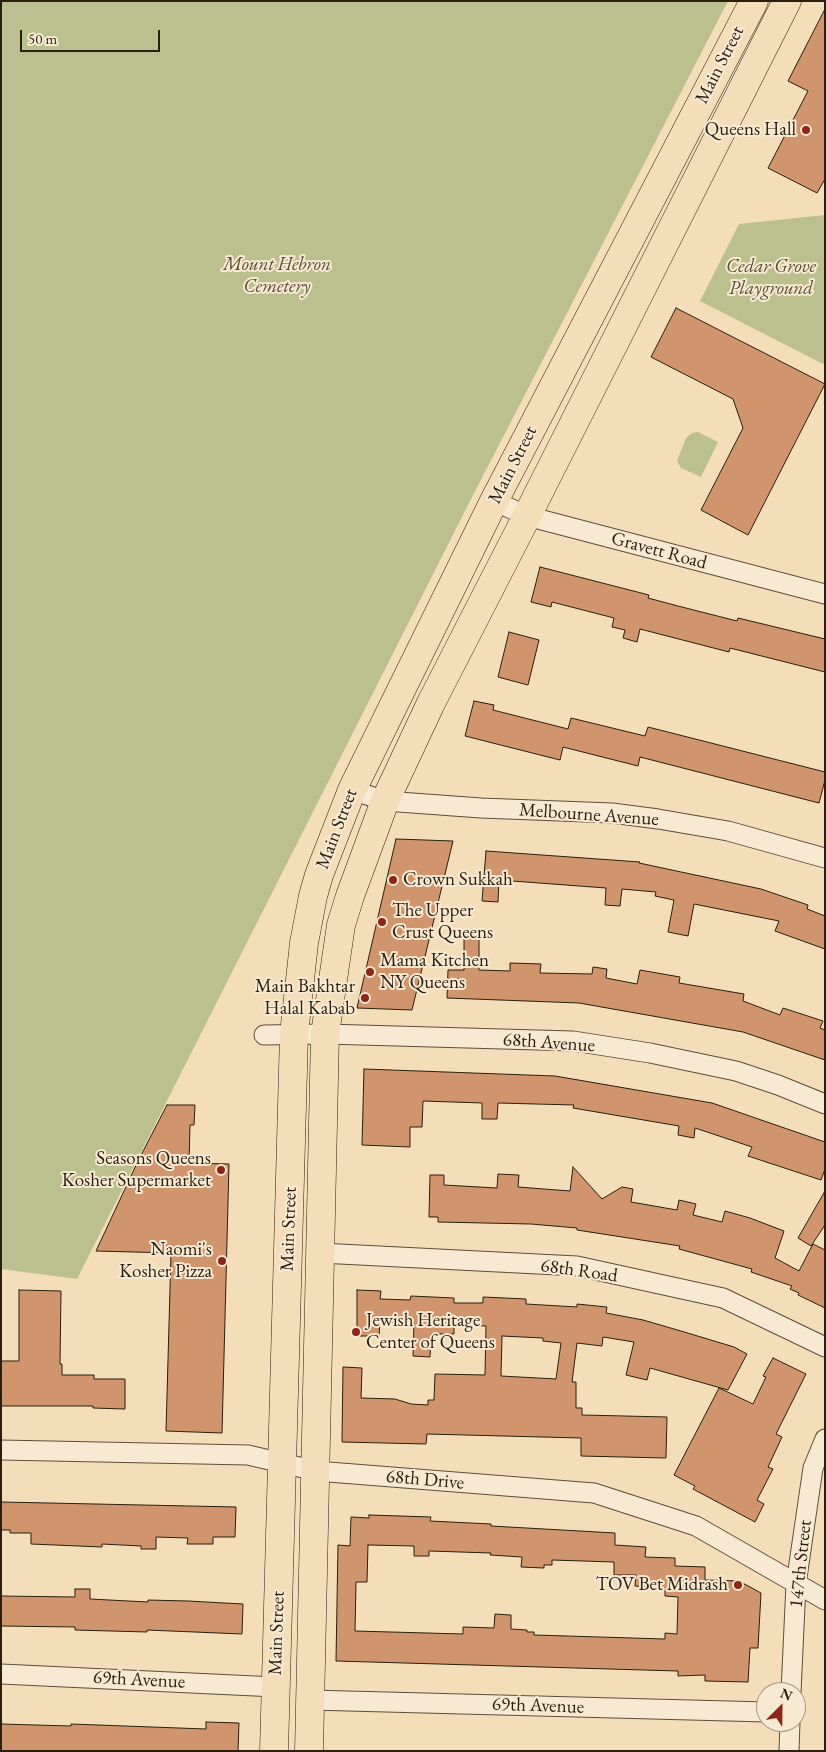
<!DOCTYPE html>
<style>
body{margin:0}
#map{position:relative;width:826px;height:1752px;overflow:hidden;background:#f4ddb9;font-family:"EB Garamond",serif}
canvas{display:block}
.frame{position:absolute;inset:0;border:2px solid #2a1e0f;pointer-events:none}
.north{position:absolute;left:756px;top:1682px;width:50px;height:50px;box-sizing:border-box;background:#f8e9d2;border:1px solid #a69884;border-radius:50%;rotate:23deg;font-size:14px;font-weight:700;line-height:20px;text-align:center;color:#2a1e0f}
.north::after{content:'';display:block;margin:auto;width:18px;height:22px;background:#8f2418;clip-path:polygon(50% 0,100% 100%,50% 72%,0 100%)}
.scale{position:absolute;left:20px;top:30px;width:140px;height:22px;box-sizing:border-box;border:2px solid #2a1e0f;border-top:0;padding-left:6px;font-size:15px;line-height:18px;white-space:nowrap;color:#2a1e0f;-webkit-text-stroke:4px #f8e9d2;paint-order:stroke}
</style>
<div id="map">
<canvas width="826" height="1752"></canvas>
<div class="frame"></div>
<div class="north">N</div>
<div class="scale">50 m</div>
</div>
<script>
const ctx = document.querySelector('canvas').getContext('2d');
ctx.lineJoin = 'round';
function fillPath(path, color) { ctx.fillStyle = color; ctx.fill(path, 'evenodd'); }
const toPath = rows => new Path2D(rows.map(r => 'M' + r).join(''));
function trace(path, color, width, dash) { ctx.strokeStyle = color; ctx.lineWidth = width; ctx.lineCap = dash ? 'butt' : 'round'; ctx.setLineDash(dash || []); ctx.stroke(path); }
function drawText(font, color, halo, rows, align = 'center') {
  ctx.font = font + ' "EB Garamond",serif'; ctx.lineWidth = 4; ctx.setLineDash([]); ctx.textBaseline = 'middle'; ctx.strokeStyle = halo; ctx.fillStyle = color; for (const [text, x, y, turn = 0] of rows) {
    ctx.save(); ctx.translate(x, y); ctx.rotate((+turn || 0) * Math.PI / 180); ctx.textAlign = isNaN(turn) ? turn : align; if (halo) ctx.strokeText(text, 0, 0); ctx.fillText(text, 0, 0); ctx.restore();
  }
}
fillPath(toPath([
 [1,1,728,1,469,503,77,1279,1,1269],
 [825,215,825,365,700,301,739,224],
 [698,432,718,442,701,477,681,468,677,461,686,438,692,433]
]), '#bcc08f');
const building = toPath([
 [825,9,825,179,817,193,768,168,808,91,788,81,825,9],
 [676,308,825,384,748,535,701,510,743,428,733,399,651,357,676,308],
 [540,567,649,595,648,598,678,606,737,621,738,618,825,639,825,672,730,648,729,652,640,629,637,642,623,638,625,630,612,627,614,618,552,602,551,607,531,602,540,567],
 [509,632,539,640,528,685,498,677,509,632],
 [474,701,494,705,493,710,568,729,571,718,645,736,648,727,825,772,825,780,819,803,640,757,638,766,563,747,560,760,465,736,474,701],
 [396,839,453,841,412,1010,357,1008,396,839],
 [486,851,640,862,639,863,761,889,808,905,807,909,825,916,825,949,775,931,779,921,694,904,688,936,668,932,674,900,655,896,656,892,622,889,620,906,605,905,606,888,499,880,498,902,482,901,486,851],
 [464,936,479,936,479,970,510,971,510,963,541,964,540,973,592,974,593,967,607,969,606,978,637,984,640,970,680,977,679,983,744,994,743,1001,780,1015,783,1008,823,1021,820,1028,825,1030,825,1060,743,1032,579,1003,447,998,448,970,464,970,464,936],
 [364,1069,555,1076,712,1103,825,1142,825,1169,821,1180,748,1156,752,1147,695,1128,694,1138,678,1135,679,1126,573,1108,574,1105,498,1103,497,1119,482,1119,482,1103,423,1101,422,1127,410,1127,410,1147,362,1145,364,1069],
 [167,1105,195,1105,194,1125,190,1125,189,1163,229,1164,222,1433,166,1431,171,1253,96,1251,138,1161,167,1105],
 [573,1167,602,1199,622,1187,633,1189,631,1202,677,1210,679,1200,696,1204,693,1215,722,1222,725,1211,750,1218,784,1231,775,1258,799,1271,813,1244,825,1250,825,1308,798,1295,799,1293,790,1289,792,1286,751,1272,752,1269,679,1249,680,1246,577,1230,577,1228,531,1224,438,1222,438,1217,429,1217,430,1175,444,1175,444,1185,497,1188,498,1174,519,1175,518,1187,570,1191,573,1167],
 [825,1191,825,1225,811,1246,798,1238,825,1191],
 [19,1290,61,1291,60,1364,62,1364,62,1375,94,1375,94,1379,125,1379,125,1409,93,1408,93,1406,1,1406,1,1361,19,1361,19,1290],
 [357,1290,381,1291,380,1299,410,1300,411,1296,454,1298,454,1303,483,1303,483,1297,526,1299,526,1304,577,1307,577,1304,607,1307,606,1313,643,1320,681,1331,734,1347,747,1354,728,1390,650,1368,647,1380,626,1375,634,1342,603,1337,602,1346,577,1343,572,1382,576,1382,576,1408,582,1408,582,1415,667,1417,666,1458,581,1456,581,1438,427,1434,426,1444,342,1442,343,1367,362,1368,361,1398,395,1399,411,1404,428,1405,428,1400,434,1400,435,1374,485,1375,486,1326,454,1325,454,1334,431,1334,430,1357,413,1356,414,1323,380,1322,379,1336,357,1336,357,1290],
 [502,1336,543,1338,543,1341,561,1343,556,1379,501,1376,502,1336],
 [773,1358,806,1374,776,1434,782,1437,768,1467,773,1469,757,1500,764,1504,755,1522,693,1489,695,1486,674,1475,719,1388,753,1404,766,1377,763,1376,773,1358],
 [1,1502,236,1507,235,1537,213,1537,213,1544,187,1544,188,1538,156,1537,156,1549,141,1549,141,1546,102,1544,102,1547,31,1544,31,1533,10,1533,10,1530,1,1530,1,1502],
 [369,1515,431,1517,430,1521,491,1524,491,1526,615,1533,615,1545,646,1547,645,1557,675,1558,675,1566,705,1567,705,1580,739,1581,761,1593,758,1648,750,1648,748,1682,705,1681,705,1675,678,1676,678,1671,336,1661,338,1545,350,1546,351,1517,369,1518,369,1515],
 [368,1545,414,1546,414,1556,429,1556,429,1551,491,1553,490,1555,522,1557,521,1567,544,1568,544,1565,552,1565,552,1560,614,1562,614,1575,636,1575,635,1586,665,1588,665,1596,678,1597,677,1634,665,1633,665,1639,534,1635,534,1632,527,1632,527,1630,511,1629,511,1615,495,1614,494,1628,463,1627,463,1634,355,1631,356,1582,367,1582,368,1545],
 [75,1589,90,1589,90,1599,148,1602,148,1600,188,1601,243,1604,242,1634,147,1630,147,1632,75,1630,75,1627,1,1626,1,1596,75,1597,75,1589],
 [206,1722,239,1723,238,1751,1,1751,1,1724,71,1726,71,1724,206,1729,206,1722]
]);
fillPath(building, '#d0956c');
trace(building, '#2a1e0f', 1);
const street = toPath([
 [494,501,527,516,825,594],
 [352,790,385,801,481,808,612,813,658,819,728,831,825,858],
 [264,1035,325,1034,573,1041,650,1053,736,1071,778,1085,825,1104],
 [320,1253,577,1266,723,1298,825,1347],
 [1,1450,248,1455,316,1471,594,1493,696,1526,825,1600],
 [1,1674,276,1687],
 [791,1692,796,1584,813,1468,825,1439],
 [310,1700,766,1712],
 [789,1751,790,1722]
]);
const primary = toPath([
 [274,1751,294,1034,304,943,313,896,319,875,352,790,494,501,754,1],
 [309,1751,325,1034,341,925,350,896,385,801,431,703,527,516,787,1]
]);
trace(street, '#5c4e3a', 21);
trace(primary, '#2a1e0f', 29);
trace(street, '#f8e9d2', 19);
trace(primary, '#f4ddb9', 28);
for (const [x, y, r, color] of [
 [806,130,5,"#8f2418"],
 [393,880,5,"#8f2418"],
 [382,922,5,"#8f2418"],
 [370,972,5,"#8f2418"],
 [365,998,5,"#8f2418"],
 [221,1170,5,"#8f2418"],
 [222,1261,5,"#8f2418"],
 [356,1332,5,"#8f2418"],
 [738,1585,5,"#8f2418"]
]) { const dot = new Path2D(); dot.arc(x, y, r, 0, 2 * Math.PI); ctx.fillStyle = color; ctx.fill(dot); trace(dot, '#f8e9d2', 2); }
drawText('19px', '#2a1e0f', '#f8e9d2', [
 ["Main Street",720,65,-63],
 ["Main Street",513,465,-63],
 ["Gravett Road",659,551,15],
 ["Melbourne Avenue",589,815,4],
 ["Main Street",337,829,-69],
 ["68th Avenue",549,1043,4],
 ["Main Street",289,1229,-88],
 ["68th Road",579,1271,8],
 ["68th Drive",425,1480,5],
 ["147th Street",801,1564,-84],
 ["Main Street",277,1633,-88],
 ["69th Avenue",139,1680,3],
 ["69th Avenue",538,1706,2]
]);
drawText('19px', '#2a1e0f', '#f8e9d2', [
 ["Queens Hall",796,130],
 ["Crown Sukkah",403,880,"left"],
 ["The Upper",392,911,"left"],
 ["Crust Queens",392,933,"left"],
 ["Mama Kitchen",380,961,"left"],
 ["NY Queens",380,983,"left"],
 ["Main Bakhtar",355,987],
 ["Halal Kabab",355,1009],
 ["Seasons Queens",211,1159],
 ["Kosher Supermarket",211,1181],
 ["Naomi's",212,1250],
 ["Kosher Pizza",212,1272],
 ["Jewish Heritage",366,1321,"left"],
 ["Center of Queens",366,1343,"left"],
 ["TOV Bet Midrash",728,1585]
], 'right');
drawText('italic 19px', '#564f35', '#f8e9d2', [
 ["Mount Hebron",277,265],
 ["Cemetery",277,287],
 ["Cedar Grove",771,267],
 ["Playground",771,289]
]);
</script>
